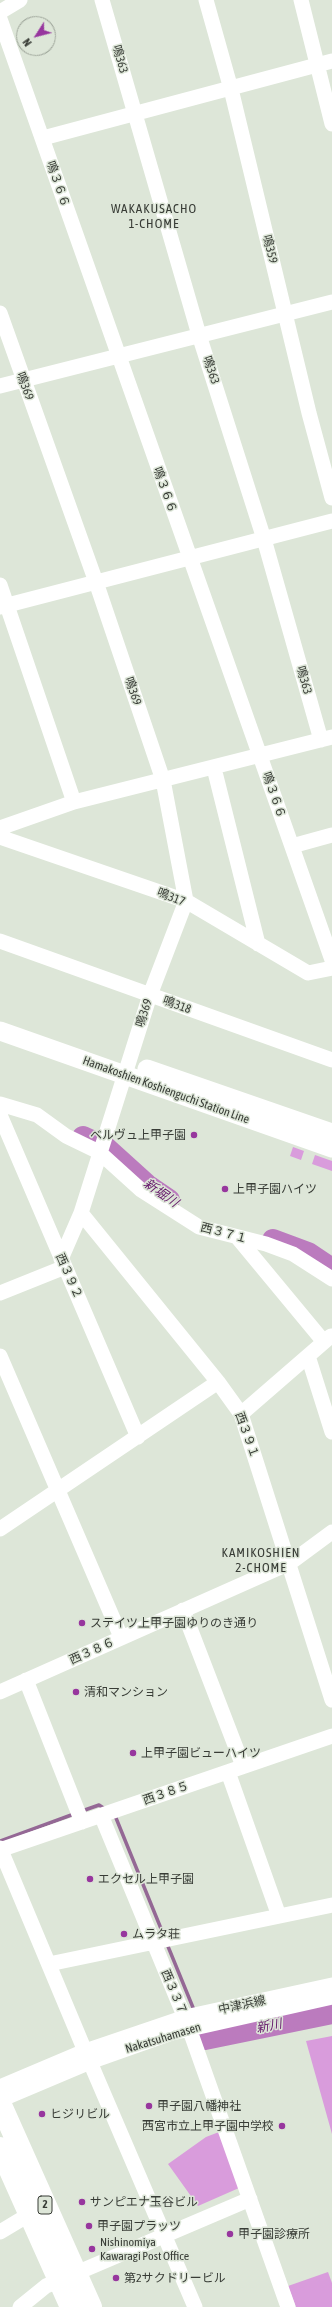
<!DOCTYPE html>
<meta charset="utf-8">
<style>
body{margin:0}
#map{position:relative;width:332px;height:2307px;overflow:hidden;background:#dde6d8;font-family:"Asap Condensed",sans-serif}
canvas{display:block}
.north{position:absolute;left:16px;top:16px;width:40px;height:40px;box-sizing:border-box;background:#dde6d8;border:1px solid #9ba297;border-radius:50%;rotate:234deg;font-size:11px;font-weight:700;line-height:16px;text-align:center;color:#383c36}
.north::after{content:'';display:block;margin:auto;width:14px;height:18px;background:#97369e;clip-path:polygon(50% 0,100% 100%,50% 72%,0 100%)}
</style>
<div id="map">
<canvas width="332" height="2307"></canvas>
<div class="north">N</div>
</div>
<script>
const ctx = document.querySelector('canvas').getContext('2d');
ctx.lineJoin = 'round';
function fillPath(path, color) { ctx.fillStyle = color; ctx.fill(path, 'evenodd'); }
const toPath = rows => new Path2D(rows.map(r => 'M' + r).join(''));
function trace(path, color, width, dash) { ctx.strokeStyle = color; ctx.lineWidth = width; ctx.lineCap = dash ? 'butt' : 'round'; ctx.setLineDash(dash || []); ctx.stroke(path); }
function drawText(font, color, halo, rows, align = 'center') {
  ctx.font = font + ' "Asap Condensed","Noto Sans JP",sans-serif'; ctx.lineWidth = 3; ctx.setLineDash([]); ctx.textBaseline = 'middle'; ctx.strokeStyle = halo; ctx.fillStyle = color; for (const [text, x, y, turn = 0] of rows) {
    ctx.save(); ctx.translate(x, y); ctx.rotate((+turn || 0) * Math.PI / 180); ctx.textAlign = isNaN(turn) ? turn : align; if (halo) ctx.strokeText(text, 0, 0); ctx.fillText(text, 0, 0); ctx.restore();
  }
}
fillPath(toPath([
 [293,1147,304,1151,301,1160,290,1156],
 [315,1155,332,1161,332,1171,312,1164],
 [332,2036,332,2134,306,2041],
 [219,2132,239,2188,198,2206,168,2164,206,2137],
 [328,2272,332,2283,332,2307,296,2307,288,2286]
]), '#d99cdc');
trace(toPath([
 [82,1811,99,1805,105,1809],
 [113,1815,116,1818,164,1936],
 [0,1841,74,1814],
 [167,1944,194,2010]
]), '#946895', 3.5);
trace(toPath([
 [83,1137,105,1147,147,1185,169,1200],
 [273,1240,308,1253,332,1269],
 [205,2039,332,2013]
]), '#bb7bbe', 22);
trace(toPath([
 [102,0,199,335,264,539,321,740],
 [206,0,231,89,309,413,332,498],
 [301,0,332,124],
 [0,12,20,0],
 [0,19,332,960],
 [43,138,332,61],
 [0,313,96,582,163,780,186,901,150,995,81,1213,61,1259],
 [0,386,332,302],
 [0,585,74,802],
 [0,607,332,521],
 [214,768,258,944],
 [0,828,74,802,332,737],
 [0,837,186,901,308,973,332,968],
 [292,846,332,835],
 [0,941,332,1060],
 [0,1104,37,1115,66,1136,99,1152,141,1190,199,1227,266,1244,293,1254,332,1279],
 [0,1115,138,1437],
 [81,1213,218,1382,241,1414,332,1700],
 [237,1237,324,1342],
 [0,1293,65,1267],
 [0,1356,121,1637],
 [308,1356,332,1432],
 [241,1414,331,1336],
 [0,1529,218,1382],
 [183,1610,243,1766],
 [26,1680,82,1822],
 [0,1692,290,1563,332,1532],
 [228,1772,279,1916],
 [101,1815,189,2028,288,2307],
 [0,1848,85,2051],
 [0,1850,332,1736],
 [49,1964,332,1905],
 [90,2062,195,2307],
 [0,2087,85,2051,185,2017,332,1985],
 [0,2100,90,2062,172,2033,332,1997],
 [0,2232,30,2214],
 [20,2307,46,2286,250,2199]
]), '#fff', 15);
trace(toPath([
 [0,1031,332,1148],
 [147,1069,332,1133]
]), '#fff', 19);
trace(toPath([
 [0,2103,91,2307],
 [0,2148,71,2307]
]), '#fff', 22);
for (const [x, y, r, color] of [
 [194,1135,4,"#97369e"],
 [225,1189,4,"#97369e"],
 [82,1623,4,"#97369e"],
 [76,1692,4,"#97369e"],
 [133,1753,4,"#97369e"],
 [90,1879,4,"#97369e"],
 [124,1934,4,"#97369e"],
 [149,2106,4,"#97369e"],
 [42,2114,4,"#97369e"],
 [282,2126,4,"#97369e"],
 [82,2202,4,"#97369e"],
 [89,2226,4,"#97369e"],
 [230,2234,4,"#97369e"],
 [92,2249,4,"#97369e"],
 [116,2278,4,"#97369e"]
]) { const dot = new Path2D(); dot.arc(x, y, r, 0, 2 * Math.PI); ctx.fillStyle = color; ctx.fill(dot); trace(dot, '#dde6d8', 1.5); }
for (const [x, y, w] of [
 [45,2205,14]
]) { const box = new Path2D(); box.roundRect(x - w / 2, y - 9, w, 18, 3); ctx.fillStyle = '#dde6d8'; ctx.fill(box); trace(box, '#383c36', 1); }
drawText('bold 11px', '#383c36', null, [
 ["2",45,2205]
]);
drawText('12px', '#383c36', '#dde6d8', [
 ["鳴363",120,59,74],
 ["鳴３６６",58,184,71],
 ["鳴359",270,249,76],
 ["鳴363",211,370,72],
 ["鳴369",25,386,70],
 ["鳴３６６",165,490,70],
 ["鳴363",304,680,74],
 ["鳴369",133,691,71],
 ["鳴３６６",274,795,71],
 ["鳴317",171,897,21],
 ["鳴318",177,1005,20],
 ["鳴369",144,1013,-72],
 ["Hamakoshien Koshienguchi Station Line",166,1090,20],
 ["西３７１",224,1233,15],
 ["西３９２",69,1276,66],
 ["西３９１",247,1435,70],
 ["西３８６",92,1651,-24],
 ["西３８５",166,1793,-19],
 ["西３３７",174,1992,67],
 ["中津浜線",242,2005,-12],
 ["Nakatsuhamasen",163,2038,-17]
]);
drawText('12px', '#383c36', '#dde6d8', [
 ["ベルヴュ上甲子園",186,1135,"right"],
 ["上甲子園ハイツ",233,1189],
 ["ステイツ上甲子園ゆりのき通り",90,1623],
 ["清和マンション",84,1692],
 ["上甲子園ビューハイツ",141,1753],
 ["エクセル上甲子園",98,1879],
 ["ムラタ荘",132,1934],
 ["甲子園八幡神社",157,2106],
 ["ヒジリビル",50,2114],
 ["西宮市立上甲子園中学校",274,2126,"right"],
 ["サンピエナ玉谷ビル",90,2202],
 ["甲子園プラッツ",97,2226],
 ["甲子園診療所",238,2234],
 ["Nishinomiya",100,2242],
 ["Kawaragi Post Office",100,2256],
 ["第2サクドリービル",124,2278]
], 'left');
ctx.letterSpacing = '1px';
drawText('13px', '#383c36', '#dde6d8', [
 ["WAKAKUSACHO",154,209],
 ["1-CHOME",154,224],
 ["KAMIKOSHIEN",261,1553],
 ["2-CHOME",261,1568]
]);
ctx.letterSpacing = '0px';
drawText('italic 13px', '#64166a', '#dde6d8', [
 ["新堀川",161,1193,35],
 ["新川",269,2026,-11]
]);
</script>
